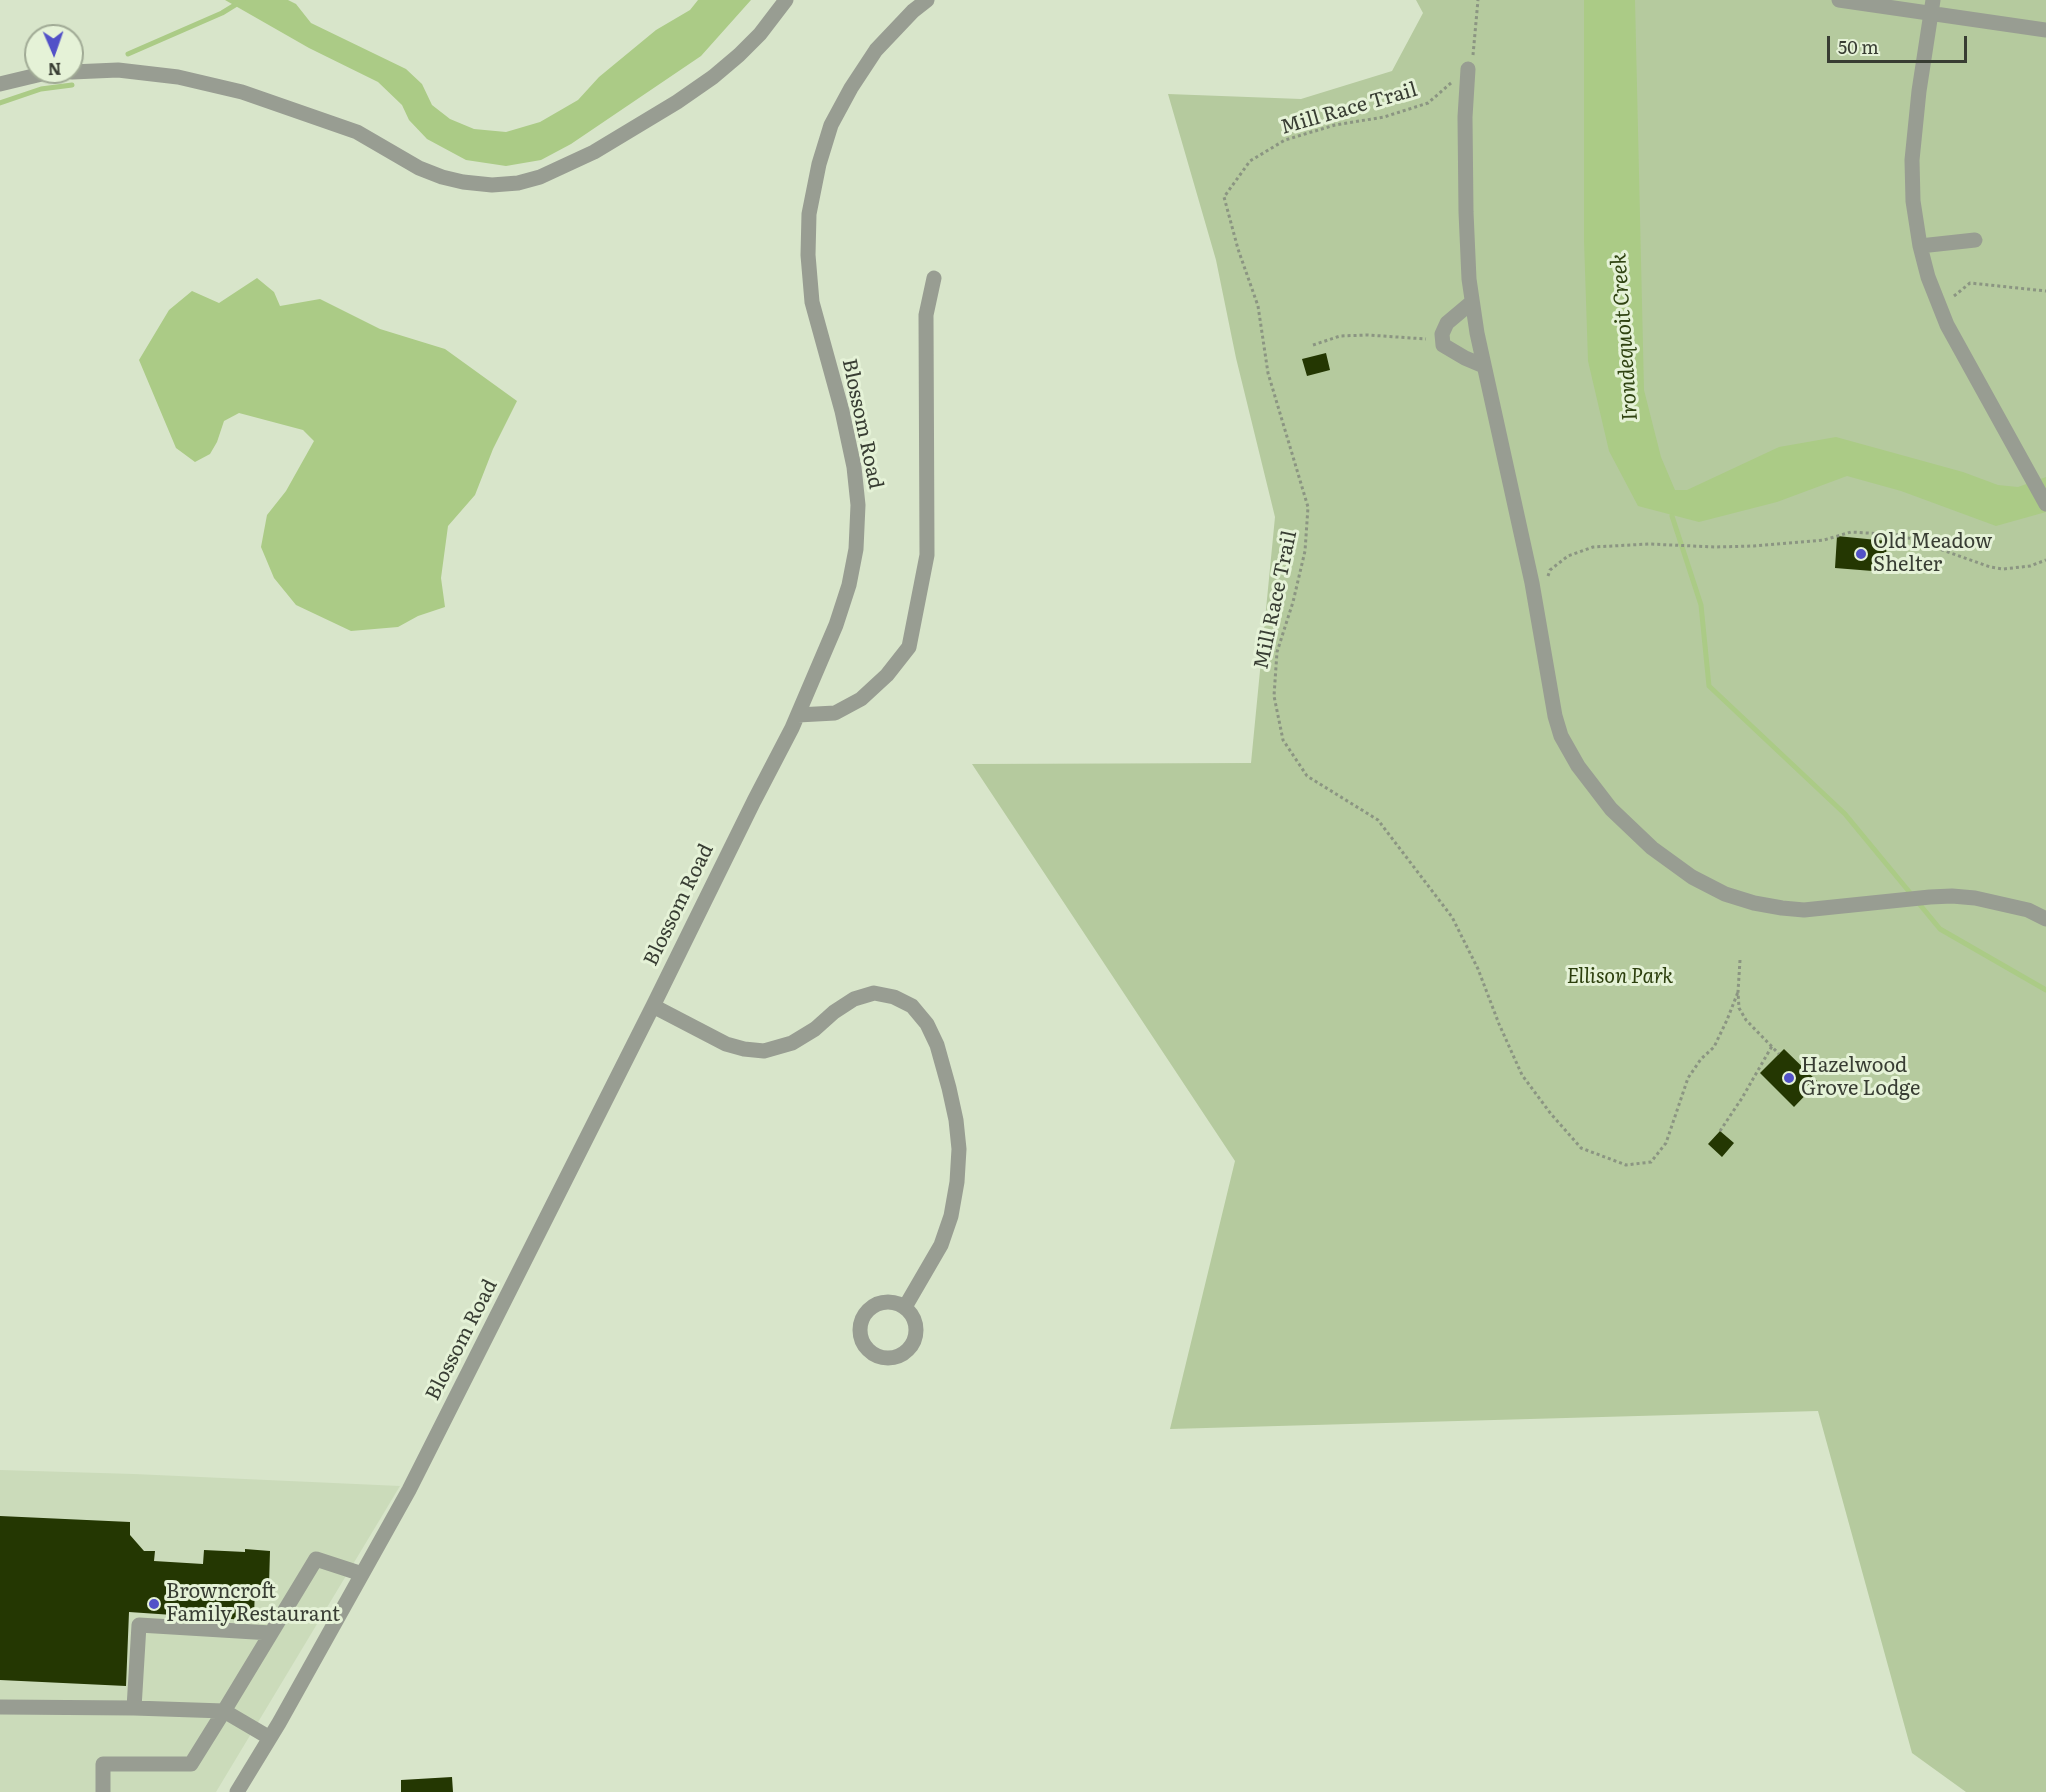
<!DOCTYPE html>
<style>
body{margin:0}
#map{position:relative;width:2046px;height:1792px;overflow:hidden;background:#d8e5ca;font-family:Literata,serif}
canvas{display:block}
.north{position:absolute;left:24px;top:24px;width:60px;height:60px;box-sizing:border-box;background:#e5f2d7;border:2px solid #a0aa95;border-radius:50%;rotate:178deg;font-size:16px;font-weight:700;line-height:24px;text-align:center;color:#383d33}
.north::after{content:'';display:block;margin:auto;width:21px;height:27px;background:#5251c8;clip-path:polygon(50% 0,100% 100%,50% 72%,0 100%)}
.scale{position:absolute;left:1827px;top:36px;width:140px;height:27px;box-sizing:border-box;border:3px solid #383d33;border-top:0;padding-left:8px;font-size:18px;line-height:21px;white-space:nowrap;color:#383d33;-webkit-text-stroke:4px #e5f2d7;paint-order:stroke}
</style>
<div id="map">
<canvas width="2046" height="1792"></canvas>
<div class="north">N</div>
<div class="scale">50 m</div>
</div>
<script>
const ctx = document.querySelector('canvas').getContext('2d');
ctx.lineJoin = 'round';
function fillPath(path, color) { ctx.fillStyle = color; ctx.fill(path, 'evenodd'); }
const toPath = rows => new Path2D(rows.map(r => 'M' + r).join(''));
function trace(path, color, width, dash) { ctx.strokeStyle = color; ctx.lineWidth = width; ctx.lineCap = dash ? 'butt' : 'round'; ctx.setLineDash(dash || []); ctx.stroke(path); }
function drawText(font, color, halo, rows, align = 'center') {
  ctx.font = font + ' Literata,serif'; ctx.lineWidth = 6; ctx.setLineDash([]); ctx.textBaseline = 'middle'; ctx.strokeStyle = halo; ctx.fillStyle = color; for (const [text, x, y, turn = 0] of rows) {
    ctx.save(); ctx.translate(x, y); ctx.rotate((+turn || 0) * Math.PI / 180); ctx.textAlign = isNaN(turn) ? turn : align; if (halo) ctx.strokeText(text, 0, 0); ctx.fillText(text, 0, 0); ctx.restore();
  }
}
fillPath(toPath([
 [0,1470,134,1474,400,1486,216,1792,0,1792]
]), '#cbdbba');
fillPath(toPath([
 [1416,0,2046,0,2046,1792,1966,1792,1912,1753,1818,1411,1170,1429,1235,1161,972,764,1251,763,1275,517,1236,358,1216,260,1168,94,1301,99,1392,71,1423,13]
]), '#b5ca9e');
fillPath(toPath([
 [225,0,288,0,296,4,311,23,406,69,422,84,432,105,450,119,474,129,506,132,540,122,578,100,599,77,656,30,690,10,698,0,751,0,701,56,571,144,541,160,506,166,466,160,427,139,409,120,402,105,378,82,309,48],
 [1584,0,1635,0,1644,390,1661,457,1675,490,1687,490,1779,447,1836,437,1963,472,1998,485,2018,487,2046,477,2046,512,1996,526,1901,491,1847,476,1777,502,1699,522,1638,506,1609,451,1588,361,1584,241],
 [257,278,274,292,280,306,320,299,380,329,445,349,517,401,493,449,475,495,448,526,441,578,445,607,418,616,398,627,351,631,296,605,274,578,261,547,267,515,286,491,314,441,303,430,239,413,224,421,217,442,210,454,195,462,176,448,139,360,169,310,192,291,219,303]
]), '#abcb86');
trace(toPath([
 [128,54,222,13,243,0],
 [0,103,41,89,72,85],
 [1672,516,1701,605,1709,686,1845,814,1940,929,2046,990]
]), '#abcb86', 5);
fillPath(toPath([
 [1326,353,1330,370,1307,376,1302,359],
 [1837,536,1887,541,1885,572,1835,568],
 [1784,1049,1818,1082,1794,1107,1760,1073],
 [1720,1131,1734,1143,1722,1157,1708,1144],
 [0,1516,130,1522,130,1535,144,1551,155,1551,154,1561,203,1564,204,1550,245,1552,245,1549,270,1551,269,1586,255,1585,254,1618,246,1618,246,1620,129,1612,126,1686,0,1680],
 [452,1777,453,1792,401,1792,401,1780]
]), '#243702');
trace(toPath([
 [1473,55,1478,0],
 [1451,83,1428,103,1384,117,1335,125,1285,140,1250,161,1224,197,1238,249,1258,306,1268,373,1308,507,1305,551,1293,602,1277,652,1274,696,1283,740,1307,776,1378,820,1452,917,1478,969,1499,1024,1522,1075,1551,1114,1581,1148,1626,1165,1651,1162,1666,1143,1688,1078,1701,1059,1714,1047,1727,1020,1738,992],
 [1954,296,1970,283,2046,291],
 [1313,345,1340,336,1368,335,1426,339],
 [1548,576,1550,570,1568,556,1593,547,1649,544,1715,547,1754,546,1824,540,1851,532,1900,535,1990,567,2003,569,2030,566,2046,560],
 [1740,960,1738,992,1739,1008,1746,1020,1779,1054],
 [1720,1131,1742,1098,1772,1046]
]), '#8b9582', 3, [3, 3]);
trace(toPath([
 [1839,0,2046,30],
 [1933,0,1919,91,1912,160,1913,201,1920,246,1928,277,1947,325,2046,504],
 [1468,69,1465,117,1466,212,1469,279,1477,333,1532,583,1555,716,1561,736,1578,766,1611,809,1652,848,1692,877,1725,894,1754,903,1782,908,1804,910,1930,897,1952,896,1975,898,2028,910,2046,919],
 [72,72,118,70,178,77,242,92,357,132,419,168,442,177,463,182,492,185,518,183,540,177,594,152,677,102,713,77,739,55,760,34,786,0],
 [0,84,50,72,59,72],
 [1920,246,1975,240],
 [1472,302,1447,323,1442,334,1443,345,1465,358,1484,366],
 [798,715,835,713,861,699,887,675,909,647,927,555,926,315,934,278],
 [653,1006,726,1044,744,1049,764,1051,792,1043,815,1029,834,1012,854,999,874,993,894,997,912,1006,927,1024,937,1045,949,1088,956,1120,959,1149,957,1182,951,1216,941,1245,905,1307],
 '860 1330a28 28 0 1 1 56 0a28 28 0 1 1-56 0Z',
 [0,1707,134,1708,224,1711,191,1764,103,1764,103,1792],
 [134,1708,139,1625,271,1633],
 [270,1738,224,1711,316,1559,362,1574],
 [237,1792,279,1723,409,1490,653,1006,754,801,792,728,836,625,849,585,856,549,858,505,854,467,842,411,812,302,808,255,809,214,819,164,831,125,851,88,876,50,913,11,927,0]
]), '#989d92', 15);
for (const [x, y, r, color] of [
 [1861,554,6,"#5251c8"],
 [1789,1078,6,"#5251c8"],
 [154,1604,6,"#5251c8"]
]) { const dot = new Path2D(); dot.arc(x, y, r, 0, 2 * Math.PI); ctx.fillStyle = color; ctx.fill(dot); trace(dot, '#e5f2d7', 2); }
drawText('20px', '#383d33', '#e5f2d7', [
 ["Mill Race Trail",1349,109,-16],
 ["Blossom Road",862,424,78],
 ["Mill Race Trail",1276,600,-78],
 ["Blossom Road",679,905,-64],
 ["Blossom Road",462,1340,-63]
]);
drawText('20px', '#383d33', '#e5f2d7', [
 ["Old Meadow",1873,542],
 ["Shelter",1873,565],
 ["Hazelwood",1801,1066],
 ["Grove Lodge",1801,1089],
 ["Browncroft",166,1592],
 ["Family Restaurant",166,1615]
], 'left');
drawText('italic 20px', '#2c3f0d', '#e5f2d7', [
 ["Ellison Park",1620,977]
]);
drawText('italic 21px', '#2f4311', '#e5f2d7', [
 ["Irondequoit Creek",1625,337,-94]
]);
</script>
